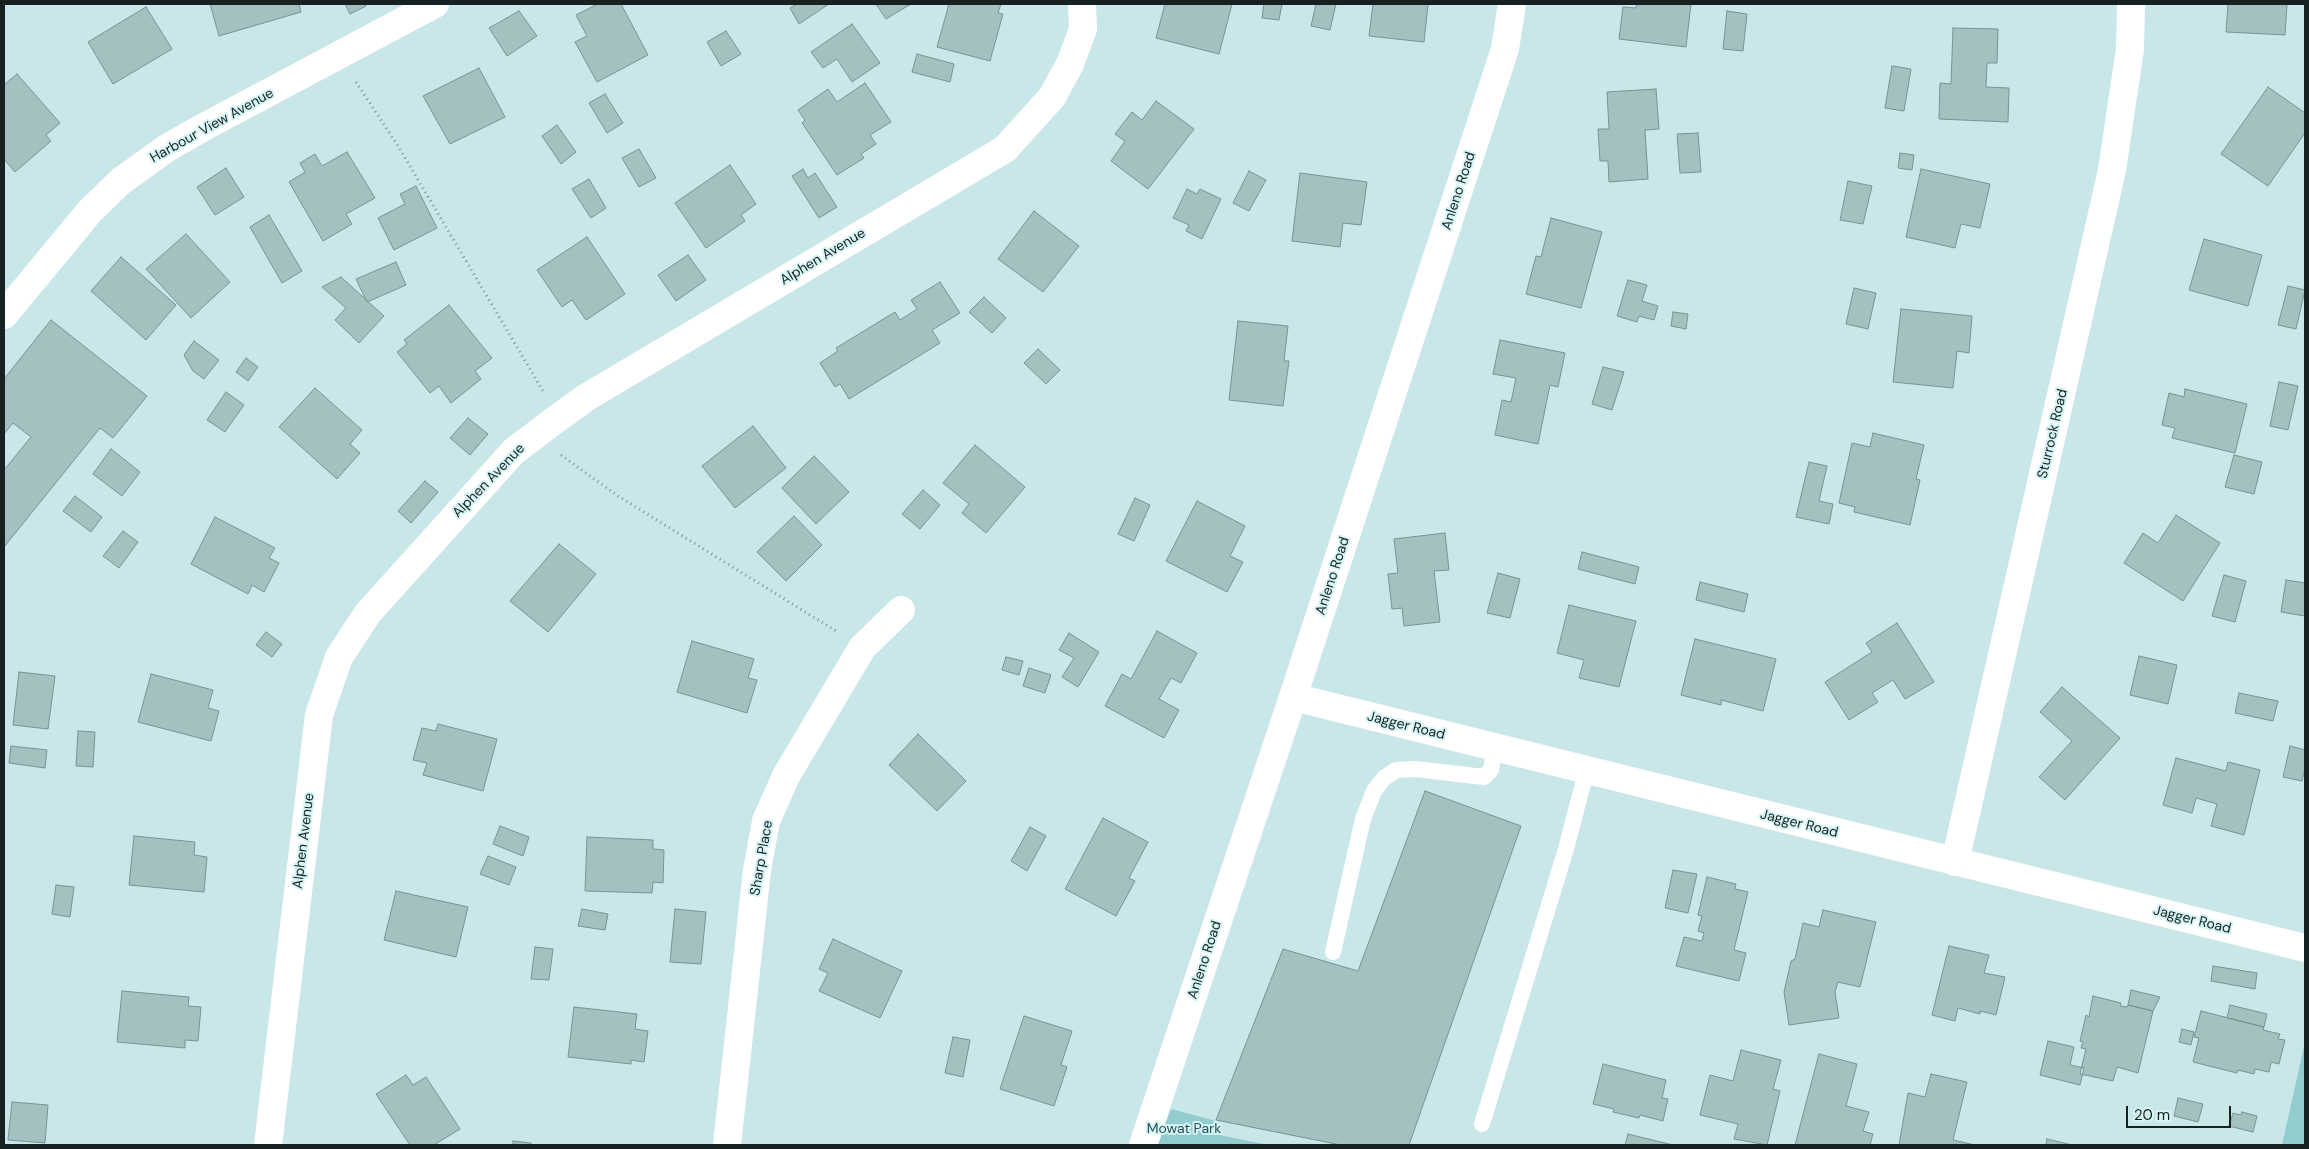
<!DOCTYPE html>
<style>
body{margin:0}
#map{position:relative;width:2309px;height:1149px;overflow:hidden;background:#c9e6e8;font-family:"DM Sans",sans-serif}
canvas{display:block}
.frame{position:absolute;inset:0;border:5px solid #162121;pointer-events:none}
.scale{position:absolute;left:2126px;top:1106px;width:105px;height:22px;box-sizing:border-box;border:2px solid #162121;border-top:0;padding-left:6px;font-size:15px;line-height:18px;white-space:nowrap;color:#162121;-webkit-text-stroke:4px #d6f4f5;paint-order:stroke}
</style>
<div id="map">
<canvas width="2309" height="1149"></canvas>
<div class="frame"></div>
<div class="scale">20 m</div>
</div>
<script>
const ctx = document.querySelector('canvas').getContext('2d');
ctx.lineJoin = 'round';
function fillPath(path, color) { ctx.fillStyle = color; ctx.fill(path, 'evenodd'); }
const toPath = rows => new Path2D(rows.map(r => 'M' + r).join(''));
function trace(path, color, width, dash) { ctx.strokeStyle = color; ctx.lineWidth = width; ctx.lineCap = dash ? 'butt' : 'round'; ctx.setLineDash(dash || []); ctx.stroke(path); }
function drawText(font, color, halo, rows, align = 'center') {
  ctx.font = font + ' "DM Sans",sans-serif'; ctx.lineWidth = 4; ctx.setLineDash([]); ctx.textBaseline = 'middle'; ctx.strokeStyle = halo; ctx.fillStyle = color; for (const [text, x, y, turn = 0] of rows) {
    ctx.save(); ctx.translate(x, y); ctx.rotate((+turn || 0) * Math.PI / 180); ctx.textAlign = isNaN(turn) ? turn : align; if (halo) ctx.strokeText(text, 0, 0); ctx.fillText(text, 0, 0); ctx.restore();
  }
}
fillPath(toPath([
 [2305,1042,2305,1145,2282,1145],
 [1171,1109,1216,1121,1214,1134,1269,1145,1158,1145]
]), '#93cccf');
const building = toPath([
 [210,4,299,4,301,12,219,36,210,4],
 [345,4,365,4,366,6,350,14,345,4],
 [598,4,621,4,648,55,597,82,575,42,587,36,576,15,598,4],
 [797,4,829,4,799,24,790,8,797,4],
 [876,4,911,4,886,19,876,4],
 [949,4,1001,4,998,13,1003,14,990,61,937,47,949,4],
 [1165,4,1232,4,1219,54,1156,38,1165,4],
 [1264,4,1282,4,1279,20,1262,18,1264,4],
 [1316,4,1336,4,1330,30,1311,26,1316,4],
 [1373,4,1428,4,1424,42,1369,36,1373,4],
 [1637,4,1691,4,1686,47,1619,39,1623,7,1636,8,1637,4],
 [2228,4,2287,4,2285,35,2226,32,2228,4],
 [146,7,172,49,113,84,88,42,146,7],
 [519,11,537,36,507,56,489,28,519,11],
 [1727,11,1747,14,1743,51,1723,49,1727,11],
 [852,24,880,63,852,82,837,59,823,68,811,52,852,24],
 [1953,28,1998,29,1997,63,1987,63,1986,87,2009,88,2008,122,1939,119,1940,83,1951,84,1953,28],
 [726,31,741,54,721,66,707,42,726,31],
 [917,54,954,64,950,82,912,72,917,54],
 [1892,66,1911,69,1904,111,1885,108,1892,66],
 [479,68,505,117,450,144,423,96,479,68],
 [17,74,60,123,46,135,51,141,15,172,4,159,4,85,17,74],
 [865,83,891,122,870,135,876,144,861,154,864,158,837,175,802,123,805,120,798,110,828,89,837,102,865,83],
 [2268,87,2305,113,2305,133,2268,186,2221,154,2268,87],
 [1656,89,1659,129,1645,130,1648,179,1609,182,1608,161,1600,161,1598,129,1609,129,1607,92,1656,89],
 [605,94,623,123,607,133,589,103,605,94],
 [1156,101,1194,129,1148,189,1111,161,1125,141,1115,134,1132,112,1142,120,1156,101],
 [557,125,576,152,561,164,542,136,557,125],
 [1698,133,1701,172,1680,173,1677,134,1698,133],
 [639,149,656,178,639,187,622,158,639,149],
 [347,152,375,198,346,214,352,224,323,241,289,182,305,172,300,163,315,154,322,166,347,152],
 [1900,153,1914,155,1912,170,1898,168,1900,153],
 [730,165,756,204,741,215,745,221,706,248,675,203,730,165],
 [226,168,244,197,215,215,197,187,226,168],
 [803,169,808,178,815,173,837,207,819,218,792,176,803,169],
 [1921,169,1990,184,1980,228,1961,224,1955,248,1906,237,1921,169],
 [1249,171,1266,180,1249,211,1233,203,1249,171],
 [1300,173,1367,182,1361,225,1343,223,1340,247,1292,241,1300,173],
 [589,179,606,208,591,218,572,189,589,179],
 [1848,181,1872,186,1863,224,1840,220,1848,181],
 [416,186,437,228,394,250,378,218,405,204,400,194,416,186],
 [1187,189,1197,194,1200,189,1221,199,1202,239,1186,231,1189,225,1173,218,1187,189],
 [1034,211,1079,246,1043,292,998,259,1034,211],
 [269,215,302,271,282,283,250,227,269,215],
 [1551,218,1602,232,1581,308,1526,294,1536,256,1541,257,1551,218],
 [186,234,230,282,191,318,146,269,186,234],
 [587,237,625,294,586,320,572,300,562,307,537,270,587,237],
 [2204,239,2262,255,2248,306,2189,290,2204,239],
 [688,255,706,280,676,301,658,275,688,255],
 [121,257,176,305,146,340,91,291,121,257],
 [396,262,406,285,367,302,356,279,396,262],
 [341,277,384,316,359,343,335,320,346,308,322,287,341,277],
 [1628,280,1647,285,1642,301,1658,306,1654,320,1639,316,1637,322,1617,316,1628,280],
 [940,282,960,313,932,330,940,343,849,399,840,384,835,387,820,363,838,351,836,348,895,312,900,320,917,309,911,300,940,282],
 [2288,286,2305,290,2296,329,2278,325,2288,286],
 [1854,288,1876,293,1868,329,1846,324,1854,288],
 [984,297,1006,318,992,333,969,312,984,297],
 [449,305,492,358,475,371,481,379,451,403,439,386,430,393,397,352,407,344,404,340,449,305],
 [1901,309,1972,316,1969,353,1957,351,1953,388,1893,382,1901,309],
 [1673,312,1688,314,1686,329,1671,326,1673,312],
 [51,320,147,396,113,438,100,428,4,547,4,470,31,437,13,423,4,434,4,379,51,320],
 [1238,321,1288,326,1284,361,1289,361,1283,406,1229,400,1238,321],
 [1500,340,1565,353,1558,387,1550,385,1538,444,1495,435,1502,400,1511,402,1516,378,1493,374,1500,340],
 [194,341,219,360,204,379,193,371,184,355,194,341],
 [1038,349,1060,370,1046,384,1024,363,1038,349],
 [246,358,258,367,248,381,236,372,246,358],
 [1603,367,1624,372,1612,410,1592,404,1603,367],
 [2279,382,2298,386,2288,430,2270,426,2279,382],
 [315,388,362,430,350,444,360,453,337,479,279,427,315,388],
 [2185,389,2247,404,2235,453,2172,438,2175,428,2162,425,2169,393,2184,397,2185,389],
 [226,392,244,405,225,432,207,420,226,392],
 [468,418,488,434,470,455,450,438,468,418],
 [753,426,786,468,735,508,702,466,753,426],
 [1873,433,1924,445,1916,479,1920,480,1910,525,1854,512,1855,507,1839,503,1852,443,1870,447,1873,433],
 [975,445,1025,487,986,533,962,513,969,504,943,483,975,445],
 [111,449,140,472,122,496,93,474,111,449],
 [2234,455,2262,462,2254,494,2225,487,2234,455],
 [814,456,849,492,816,524,782,488,814,456],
 [1809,462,1827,466,1819,501,1833,504,1829,524,1796,517,1809,462],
 [425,481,438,492,411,523,398,511,425,481],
 [923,490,940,505,920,529,902,514,923,490],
 [75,496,102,517,91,532,63,511,75,496],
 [1135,498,1150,505,1134,541,1118,534,1135,498],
 [1197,501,1245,526,1230,556,1243,562,1227,592,1166,561,1197,501],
 [2176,515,2220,543,2183,601,2124,563,2143,533,2158,543,2176,515],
 [794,516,822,545,786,581,757,552,794,516],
 [215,517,275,548,269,558,279,563,264,592,252,585,248,594,191,564,215,517],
 [123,531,138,542,119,568,103,556,123,531],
 [1445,533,1449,570,1434,571,1440,622,1404,626,1402,608,1392,609,1388,574,1398,573,1394,539,1445,533],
 [559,544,596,574,548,632,510,601,559,544],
 [1582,552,1639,567,1635,584,1578,569,1582,552],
 [1498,573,1520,579,1510,618,1487,613,1498,573],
 [2224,575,2246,581,2235,622,2212,616,2224,575],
 [2286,580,2305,583,2305,616,2281,612,2286,580],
 [1700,582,1748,594,1744,612,1696,600,1700,582],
 [1569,605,1636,621,1619,687,1579,678,1584,660,1557,653,1569,605],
 [1897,623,1934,682,1905,699,1893,680,1872,693,1878,702,1849,720,1825,682,1872,652,1866,643,1897,623],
 [1157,631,1197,653,1181,683,1171,678,1159,699,1179,710,1164,738,1105,706,1122,674,1131,679,1157,631],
 [266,632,282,644,272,657,256,645,266,632],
 [1069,633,1099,652,1078,687,1062,677,1074,658,1059,650,1069,633],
 [1695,639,1776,659,1763,711,1721,700,1721,705,1681,695,1695,639],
 [692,641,754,659,748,678,757,680,747,713,677,692,692,641],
 [2139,656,2177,665,2168,704,2130,695,2139,656],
 [1006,657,1023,661,1019,675,1002,670,1006,657],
 [1029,668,1051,675,1045,693,1023,686,1029,668],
 [19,672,55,676,48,729,13,725,19,672],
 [151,674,213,690,208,708,219,711,211,741,138,722,151,674],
 [2062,687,2120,738,2065,800,2039,777,2072,741,2040,712,2062,687],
 [2239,693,2278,701,2273,721,2235,713,2239,693],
 [438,724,497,739,483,791,423,775,427,763,413,760,422,728,436,731,438,724],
 [78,731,95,732,93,767,76,766,78,731],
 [918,734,966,781,937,811,889,765,918,734],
 [11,746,47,750,45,768,9,763,11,746],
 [2290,746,2305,750,2305,768,2302,781,2283,777,2290,746],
 [2176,758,2226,771,2228,762,2260,770,2244,835,2211,826,2217,804,2196,798,2192,813,2163,805,2176,758],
 [1425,791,1521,826,1409,1145,1341,1145,1216,1120,1283,949,1358,971,1425,791],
 [1103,818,1148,842,1129,878,1135,881,1116,916,1065,889,1103,818],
 [500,826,529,837,523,856,493,844,500,826],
 [1030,827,1046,836,1027,871,1011,861,1030,827],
 [134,836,195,842,194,855,207,857,204,892,129,885,134,836],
 [587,837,653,840,653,849,664,850,663,883,653,882,652,893,585,891,587,837],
 [488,856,516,867,509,885,480,874,488,856],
 [1673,870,1697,874,1688,913,1665,908,1673,870],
 [1707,877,1736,884,1735,889,1748,892,1734,950,1746,953,1739,981,1676,966,1684,937,1702,941,1704,933,1698,931,1702,916,1698,915,1707,877],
 [56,885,74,887,70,917,52,914,56,885],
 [396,891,468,907,456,957,384,940,396,891],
 [582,909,608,914,605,930,578,926,582,909],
 [675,909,706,912,701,964,670,962,675,909],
 [1823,910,1876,922,1860,987,1838,982,1835,992,1839,1018,1789,1025,1784,992,1791,961,1795,959,1803,923,1819,927,1823,910],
 [833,939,902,971,880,1018,819,991,828,973,819,969,833,939],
 [1949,946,1989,955,1984,973,2005,977,1996,1015,1980,1011,1980,1014,1958,1008,1955,1021,1932,1015,1949,946],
 [535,947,553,949,549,980,531,979,535,947],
 [2213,966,2257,973,2255,989,2211,981,2213,966],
 [2131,990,2160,997,2153,1011,2128,1005,2131,990],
 [122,991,189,997,188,1006,201,1007,198,1041,185,1040,185,1048,117,1042,122,991],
 [2093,996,2121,1003,2120,1006,2127,1007,2128,1005,2153,1011,2138,1073,2117,1067,2113,1081,2080,1074,2086,1049,2081,1048,2083,1042,2080,1041,2086,1015,2089,1017,2093,996],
 [2230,1005,2267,1014,2264,1027,2227,1018,2230,1005],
 [574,1007,637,1014,635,1029,648,1031,644,1062,631,1060,631,1064,568,1057,574,1007],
 [2201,1011,2264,1027,2263,1030,2280,1034,2278,1039,2285,1040,2279,1064,2271,1062,2269,1072,2255,1069,2254,1074,2238,1070,2237,1073,2193,1062,2199,1038,2194,1037,2201,1011],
 [1024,1016,1072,1031,1061,1065,1067,1067,1054,1106,1000,1089,1024,1016],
 [2182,1029,2194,1032,2191,1045,2179,1042,2182,1029],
 [953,1037,970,1040,963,1077,945,1073,953,1037],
 [2048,1041,2074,1047,2070,1065,2084,1068,2080,1085,2040,1075,2048,1041],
 [1741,1050,1781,1060,1773,1089,1780,1091,1767,1145,1734,1139,1738,1124,1700,1115,1710,1075,1733,1081,1741,1050],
 [1819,1054,1857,1064,1846,1106,1869,1112,1863,1131,1873,1134,1870,1145,1795,1145,1819,1054],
 [1603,1064,1666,1080,1662,1098,1668,1099,1663,1121,1640,1115,1639,1118,1613,1112,1614,1109,1593,1104,1603,1064],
 [1931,1074,1967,1082,1953,1140,1975,1145,1899,1145,1908,1093,1925,1097,1931,1074],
 [406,1075,413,1085,426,1077,460,1129,434,1145,410,1145,376,1094,406,1075],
 [2178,1098,2203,1104,2198,1122,2174,1116,2178,1098],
 [12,1102,48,1105,45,1143,8,1140,12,1102],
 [2242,1112,2257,1116,2253,1132,2229,1126,2233,1113,2241,1115,2242,1112],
 [1628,1134,1673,1145,1625,1145,1628,1134],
 [2047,1139,2072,1145,2046,1145,2047,1139],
 [513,1141,531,1143,531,1145,513,1145,513,1141]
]);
fillPath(building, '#a4c1c2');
trace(building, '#779394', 1);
trace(toPath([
 [356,82,398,146,543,391],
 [561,455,618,496,836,631]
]), '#7c9193', 3, [1, 4]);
trace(toPath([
 [1333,952,1363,819,1374,791,1384,778,1396,770,1415,769,1484,777,1491,770,1495,748],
 [1482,1124,1566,849,1586,772]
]), '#fff', 16);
trace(toPath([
 [4,315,90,211,121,181,167,148,202,128,435,4],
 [1293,697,2305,948],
 [1955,862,2112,170,2130,49,2131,4],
 [268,1145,319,715,339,657,368,613,514,451,559,417,587,397,1005,149,1052,97,1070,64,1083,29,1082,4],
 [727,1145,757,870,766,821,786,776,862,648,901,610],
 [1143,1145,1293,697,1505,49,1512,4]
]), '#fff', 28);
drawText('14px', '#162121', '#d6f4f5', [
 ["Harbour View Avenue",212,126,-29],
 ["Anleno Road",1459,191,-72],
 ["Alphen Avenue",823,257,-31],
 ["Sturrock Road",2053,434,-77],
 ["Alphen Avenue",489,481,-46],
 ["Anleno Road",1333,576,-72],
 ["Jagger Road",1406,726,14],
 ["Jagger Road",1799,824,14],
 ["Alphen Avenue",304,841,-83],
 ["Sharp Place",762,858,-80],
 ["Jagger Road",2192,920,14],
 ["Anleno Road",1205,960,-72]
]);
drawText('14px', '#265355', '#d6f4f5', [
 ["Mowat Park",1184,1129]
]);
</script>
